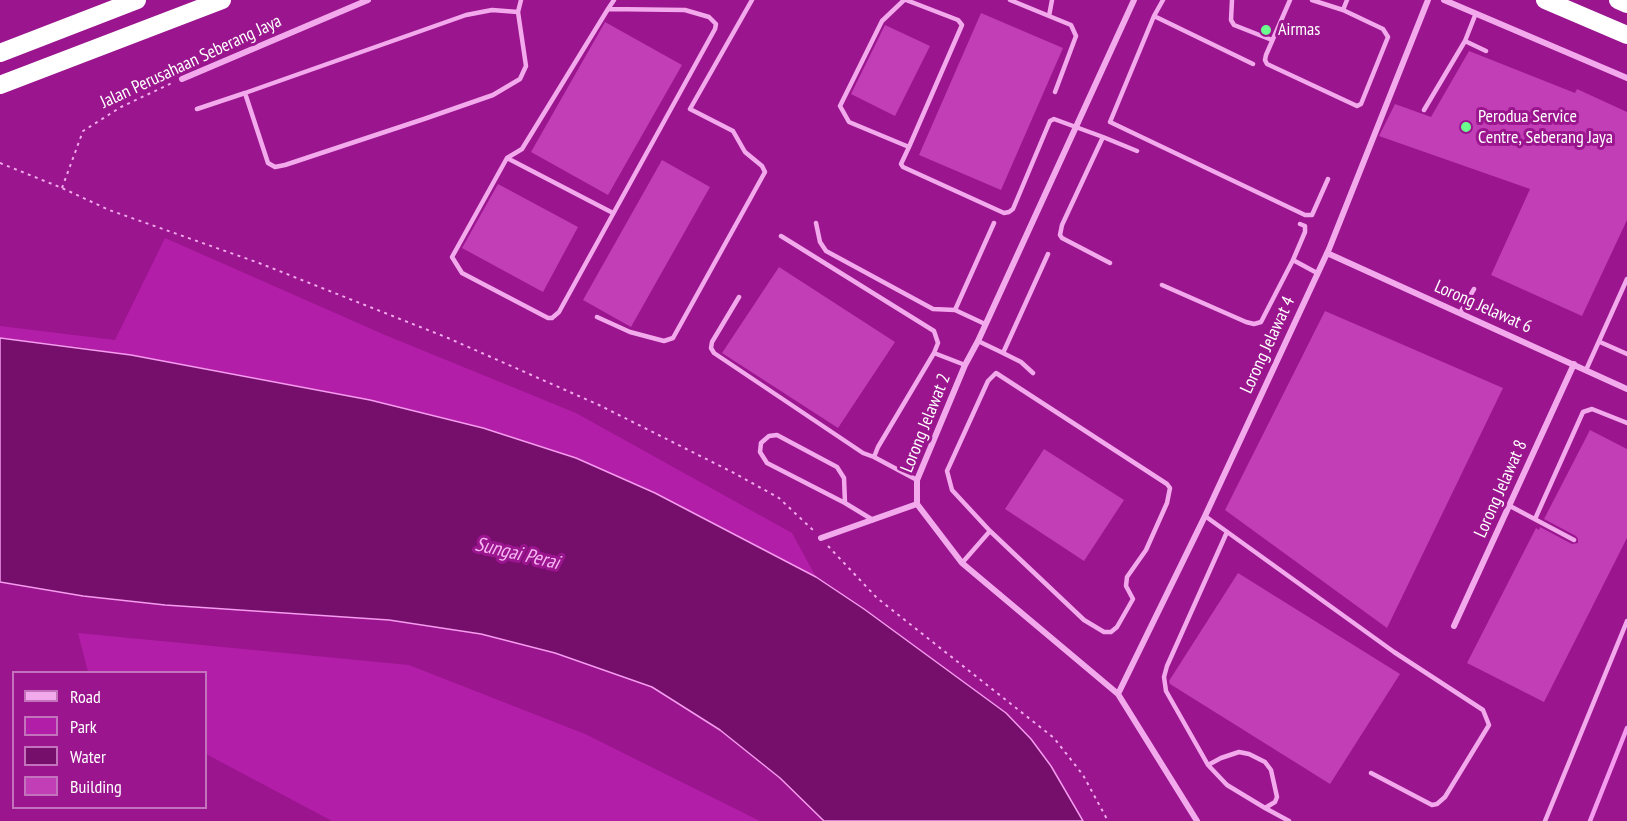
<!DOCTYPE html>
<style>
body{margin:0}
#map{position:relative;width:1627px;height:821px;overflow:hidden;background:#9a158e;font-family:"PT Sans Narrow",sans-serif}
canvas{display:block}
.legend{position:absolute;left:12px;top:671px;width:195px;height:138px;box-sizing:border-box;background:#9a158e;border:2px solid #c273bb;margin:0;padding:8px 10px;list-style:none;font-size:18px;color:#fff}
.legend li{display:flex;align-items:center;gap:12px;height:30px}
.legend b{width:30px;border:2px solid #c273bb}
</style>
<div id="map">
<canvas width="1627" height="821"></canvas>
<ul class="legend">
<li><b style="height:8px;background:#f2aaed"></b>Road</li>
<li><b style="height:16px;background:#b31ea8"></b>Park</li>
<li><b style="height:16px;background:#760e6c"></b>Water</li>
<li><b style="height:16px;background:#c13eb6"></b>Building</li>
</ul>
</div>
<script>
const ctx = document.querySelector('canvas').getContext('2d');
ctx.lineJoin = 'round';
function fillPath(path, color) { ctx.fillStyle = color; ctx.fill(path, 'evenodd'); }
const toPath = rows => new Path2D(rows.map(r => 'M' + r).join(''));
function trace(path, color, width, dash) { ctx.strokeStyle = color; ctx.lineWidth = width; ctx.lineCap = dash ? 'butt' : 'round'; ctx.setLineDash(dash || []); ctx.stroke(path); }
function drawText(font, color, halo, rows, align = 'center') {
  ctx.font = font + ' "PT Sans Narrow",sans-serif'; ctx.lineWidth = 6; ctx.setLineDash([]); ctx.textBaseline = 'middle'; ctx.strokeStyle = halo; ctx.fillStyle = color; for (const [text, x, y, turn = 0] of rows) {
    ctx.save(); ctx.translate(x, y); ctx.rotate((+turn || 0) * Math.PI / 180); ctx.textAlign = isNaN(turn) ? turn : align; if (halo) ctx.strokeText(text, 0, 0); ctx.fillText(text, 0, 0); ctx.restore();
  }
}
fillPath(toPath([
 [165,238,385,335,576,413,792,533,816,577,655,493,576,458,483,428,370,400,209,369,80,347,0,338,0,326,115,340],
 [78,633,409,665,585,734,760,821,332,821,206,754,206,672,88,672]
]), '#b31ea8');
const water = toPath([
 [0,338,131,355,370,400,483,428,576,458,655,493,816,577,864,609,1006,713,1031,739,1051,766,1083,821,824,821,780,778,720,730,652,687,555,653,481,634,389,620,165,605,83,596,0,582,0,338]
]);
fillPath(water, '#760e6c');
trace(water, '#f59cef', 1.5);
trace(toPath([
 [1590,821,1627,728]
]), '#f59cef', 4.5);
fillPath(toPath([
 [981,13,1063,48,1001,190,919,155],
 [605,22,682,65,608,195,531,152],
 [885,25,930,46,895,116,851,94],
 [1469,51,1575,93,1577,89,1627,112,1627,220,1582,316,1491,275,1530,189,1379,136,1395,104,1431,117],
 [662,160,710,187,631,327,583,300],
 [498,184,578,227,543,292,462,248],
 [779,267,895,342,838,428,722,353],
 [1325,311,1503,388,1387,628,1225,510],
 [1590,430,1627,449,1627,538,1544,702,1467,663,1536,528,1539,530,1540,527,1572,544,1578,543,1578,539,1576,536,1544,519],
 [1044,449,1124,500,1084,561,1005,509],
 [1238,573,1400,674,1330,784,1170,684,1169,681]
]), '#c13eb6');
trace(toPath([
 [0,163,62,188,109,210,259,263,448,338,599,405,734,473,779,498,814,531],
 [62,188,83,131,121,107,172,83],
 [828,546,877,598,1054,738,1083,775,1108,821]
]), '#f2aaed', 2, [3, 4.5]);
trace(toPath([
 [904,0,882,21,840,106,849,122,909,147,962,25,958,20,906,0],
 [1010,0,1049,16],
 [1052,0,1049,16,1071,25,1076,36,1055,92],
 [1163,0,1154,16,1110,122,1305,215,1312,215,1328,179],
 [1232,0,1231,20,1234,25,1272,40],
 [1290,0,1266,55,1265,60,1267,64,1357,106,1361,104,1388,37,1383,29,1343,10,1347,0],
 [1312,0,1343,10],
 [608,9,685,10,709,17,716,24,715,29,559,312,552,318,548,318,462,273,452,257,507,158,522,149,608,9,614,0],
 [518,12,492,10,466,15,245,93,268,163,275,167,285,165,424,119,493,95,520,79,526,66,518,12,521,0],
 [1154,16,1253,64],
 [1465,41,1486,51],
 [197,109,245,93],
 [1424,110,1465,41,1476,13],
 [1103,137,1137,151],
 [909,147,901,164,903,167,1004,213,1009,212,1013,209,1050,121,1054,119,1103,137,1062,225,1060,235,1062,238,1110,263],
 [507,158,613,213],
 [816,223,820,242,826,251,933,309,955,310,985,324],
 [1300,224,1305,226,1305,232,1293,260,1317,273],
 [781,236,934,331,938,343,934,353],
 [1162,285,1246,322,1254,324,1261,322,1293,260],
 [739,297,712,342,711,348,714,353,863,453,874,457,878,447,934,353,965,365],
 [955,310,994,223],
 [1460,313,1474,289],
 [597,317,630,332,664,341,673,338,765,172,762,166,745,152,733,131,690,109,752,0],
 [978,341,1003,353,1048,254],
 [1600,342,1627,354],
 [1003,353,1021,362,1033,373],
 [1586,370,1627,279],
 [874,457,917,480],
 [845,503,844,478,837,467,777,435,769,436,761,443,760,452,767,463,845,503,873,520],
 [1510,506,1574,540],
 [1205,516,1394,652,1483,710,1489,725,1445,797,1437,804,1432,805,1371,773],
 [1535,519,1583,412,1592,409,1627,423],
 [962,563,990,531,1084,620,1104,632,1111,632,1117,627,1133,599,1126,586,1127,577,1146,550,1167,503,1170,488,1167,484,996,373,988,381,947,471,952,490,990,531],
 [1208,765,1221,758,1239,752,1249,754,1265,762,1271,770,1277,797,1275,802,1265,808,1227,785,1208,765,1166,691,1164,677,1167,666,1227,532],
 [1265,808,1289,821],
 [1545,821,1627,621]
]), '#f2aaed', 4.5);
trace(toPath([
 [1134,0,978,341,965,365,917,480,917,504,962,563,1118,694,1197,821],
 [1444,0,1627,78],
 [182,79,368,0],
 [1327,253,1627,389],
 [821,538,917,504],
 [1454,626,1574,364],
 [1118,694,1205,516,1329,249,1428,0]
]), '#f2aaed', 6);
trace(toPath([
 [1545,0,1627,35],
 [1618,0,1627,4],
 [0,53,137,0],
 [0,85,222,0]
]), '#fff', 18);
for (const [x, y, r, color] of [
 [1266,30,6,"#6bff8e"],
 [1466,127,6,"#6bff8e"]
]) { const dot = new Path2D(); dot.arc(x, y, r, 0, 2 * Math.PI); ctx.fillStyle = color; ctx.fill(dot); trace(dot, '#9a158e', 2); }
drawText('18px', '#fff', '#9a158e', [
 ["Airmas",1278,30],
 ["Perodua Service",1478,117],
 ["Centre, Seberang Jaya",1478,138]
], 'left');
drawText('18px', '#fff', '#9a158e', [
 ["Jalan Perusahaan Seberang Jaya",191,62,-25],
 ["Lorong Jelawat 6",1483,307,24],
 ["Lorong Jelawat 4",1268,345,-65],
 ["Lorong Jelawat 2",926,423,-68],
 ["Lorong Jelawat 8",1501,489,-66]
]);
drawText('italic 20px', '#f9b6f4', '#9a158e', [
 ["Sungai Perai",517,554,13]
]);
</script>
